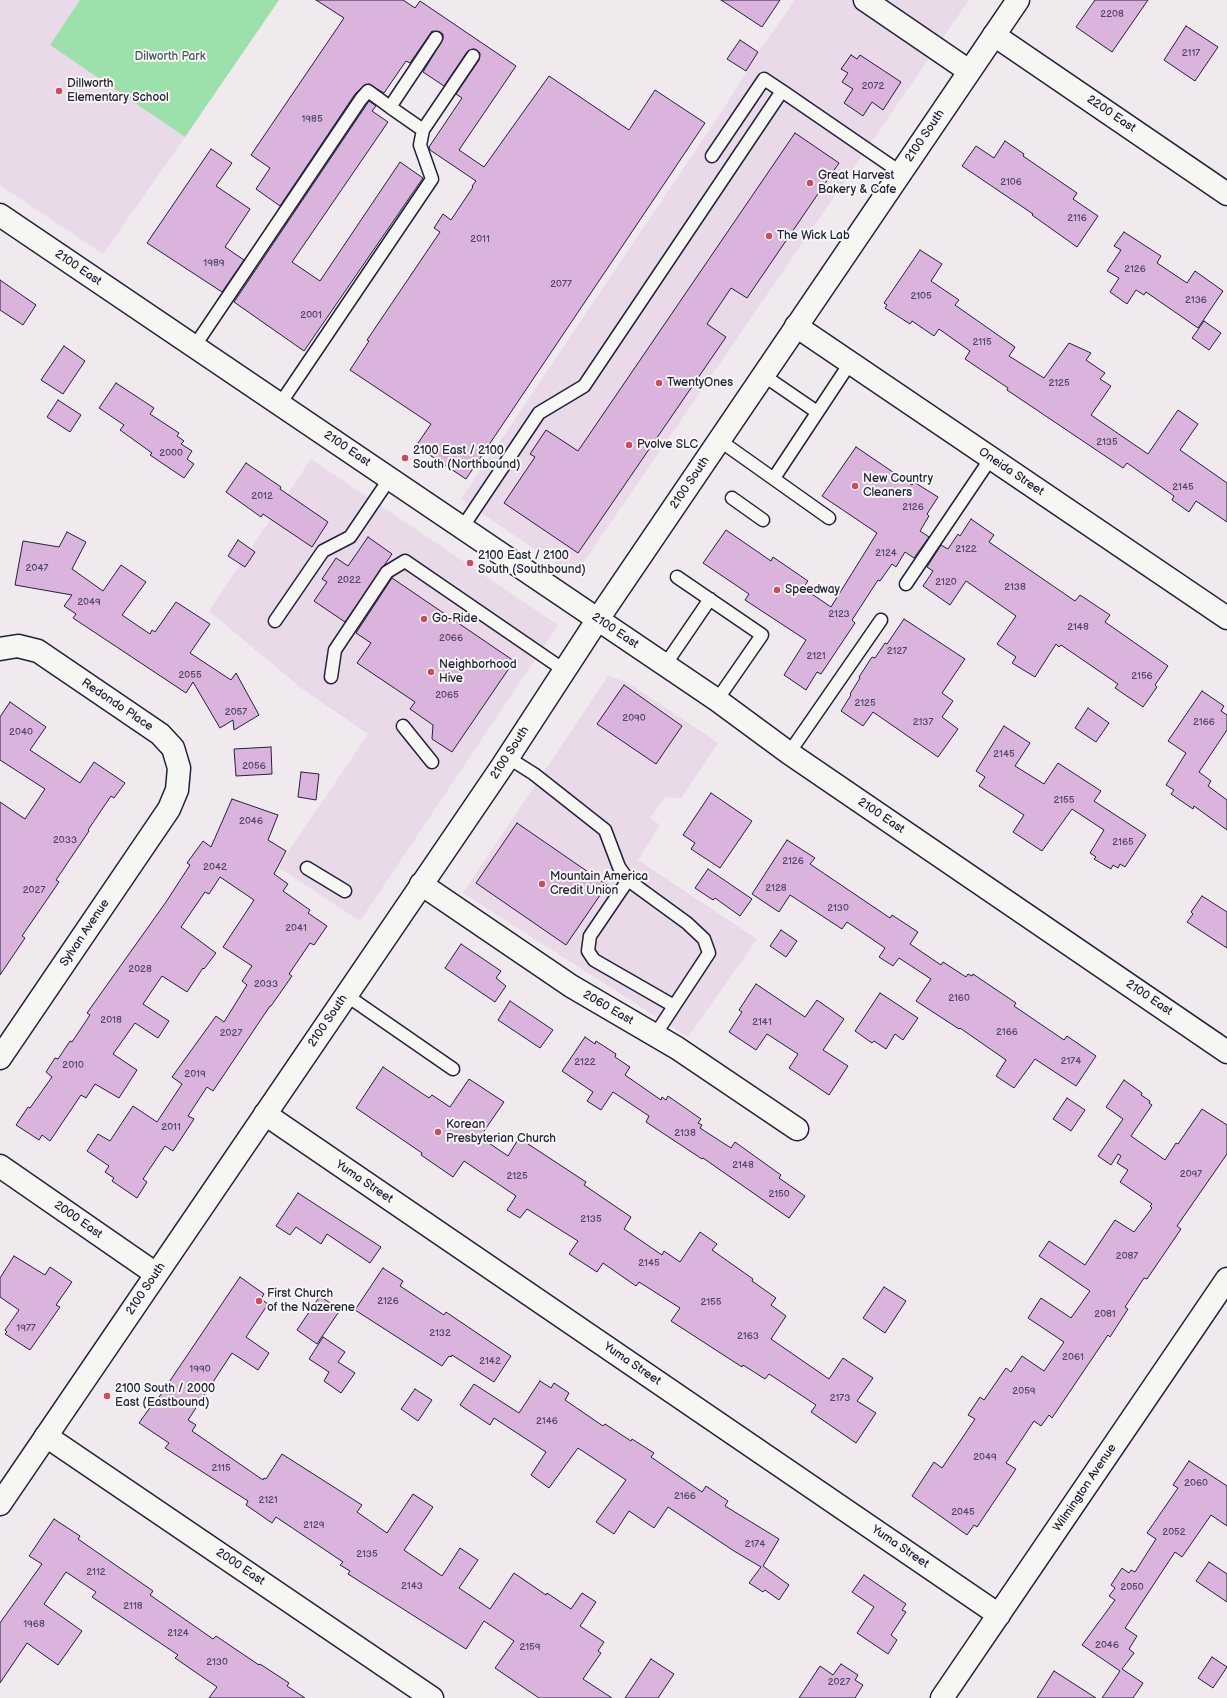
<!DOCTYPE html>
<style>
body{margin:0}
canvas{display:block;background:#f0e9ee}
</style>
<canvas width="1227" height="1698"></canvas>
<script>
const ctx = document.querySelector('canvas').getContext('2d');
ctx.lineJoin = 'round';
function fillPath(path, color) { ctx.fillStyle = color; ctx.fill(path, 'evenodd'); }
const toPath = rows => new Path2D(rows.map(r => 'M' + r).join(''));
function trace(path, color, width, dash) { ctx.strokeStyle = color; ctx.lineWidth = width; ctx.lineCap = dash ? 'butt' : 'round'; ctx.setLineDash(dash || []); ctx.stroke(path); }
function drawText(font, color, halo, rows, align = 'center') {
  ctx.font = font + ' "Balsamiq Sans",sans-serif'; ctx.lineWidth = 4; ctx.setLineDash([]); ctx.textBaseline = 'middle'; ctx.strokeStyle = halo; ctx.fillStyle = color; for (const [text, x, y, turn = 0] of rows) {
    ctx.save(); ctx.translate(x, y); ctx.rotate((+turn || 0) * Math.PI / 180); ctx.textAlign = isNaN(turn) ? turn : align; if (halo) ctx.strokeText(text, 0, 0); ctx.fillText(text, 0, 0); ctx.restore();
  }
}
fillPath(toPath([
 [0,0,80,0,50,45,185,137,103,254,0,185],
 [795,0,969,0,574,576,461,499,722,111,762,47],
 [311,459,558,625,360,921,278,867,368,734,301,688,209,611],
 [608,676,627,682,718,743,681,798,665,797,650,818,660,825,638,860,757,939,688,1037,463,893]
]), '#e9d9e9');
fillPath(toPath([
 [80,0,279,0,185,137,50,45]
]), '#9ce0ac');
const building = toPath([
 [316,0,403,0,415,8,420,1,516,66,459,150,484,167,549,76,629,130,655,90,705,123,466,479,416,446,431,424,350,370,369,341,367,340,440,232,434,228,443,214,451,220,473,187,472,186,476,181,430,150,429,147,462,98,456,94,479,60,480,53,474,49,467,52,444,86,423,72,443,39,443,34,440,32,432,31,410,63,406,61,384,93,369,84,363,86,355,94,280,206,256,189,270,168,251,155,344,18,316,0],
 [721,0,780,0,762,27,721,0],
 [1095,0,1148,0,1112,52,1076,27,1095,0],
 [1186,26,1218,47,1195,81,1164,60,1186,26],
 [740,40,758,52,746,71,727,59,740,40],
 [851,55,857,59,860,55,901,82,883,110,872,102,863,116,844,103,853,89,842,82,848,73,841,69,851,55],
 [369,101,376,106,372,111,388,122,292,262,320,281,400,162,423,178,304,351,234,302,369,101],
 [795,133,839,163,747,298,731,288,707,324,726,337,578,553,504,503,535,457,530,454,546,430,578,451,795,133],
 [1005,141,1024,154,1023,156,1077,193,1073,199,1098,216,1077,247,1032,215,1033,214,962,166,976,146,994,158,1005,141],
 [211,149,232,163,216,186,250,209,225,247,244,260,222,292,147,243,211,149],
 [1124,232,1161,256,1157,263,1187,283,1195,271,1223,291,1198,328,1146,292,1144,295,1136,290,1127,304,1110,292,1119,278,1107,271,1121,250,1114,246,1124,232],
 [920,250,942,264,931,281,959,300,955,305,1015,347,1009,356,1044,378,1069,343,1091,353,1086,360,1105,373,1100,379,1111,386,1091,415,1148,454,1178,410,1198,424,1180,450,1227,483,1227,522,1196,501,1189,512,1172,500,1174,496,1127,463,1123,468,1007,390,1008,388,965,359,970,351,939,329,934,336,912,321,910,324,885,308,887,305,884,303,920,250],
 [0,280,36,305,23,325,0,310,0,280],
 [1204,321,1221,333,1209,350,1192,338,1204,321],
 [64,346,85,361,63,394,41,380,64,346],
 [116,383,154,408,150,414,179,433,177,436,184,441,181,444,192,451,187,459,194,464,184,478,150,455,152,453,120,430,124,425,99,408,116,383],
 [58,400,81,415,70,432,47,417,58,400],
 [856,447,912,485,914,482,938,497,927,514,929,516,920,531,929,537,914,558,905,552,896,567,892,564,880,581,878,580,852,620,855,623,821,674,817,672,806,690,784,675,806,640,745,600,749,594,703,563,726,530,771,561,773,557,808,581,803,588,831,607,877,533,822,496,856,447],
 [246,463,281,487,280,489,328,522,312,547,263,514,261,517,226,492,246,463],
 [971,519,994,535,989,542,1075,601,1080,595,1110,615,1105,622,1168,666,1155,685,1157,687,1143,707,1115,688,1118,684,1061,645,1059,647,1056,644,1035,677,1012,663,1016,657,997,644,1016,616,966,581,950,605,923,586,933,571,927,567,941,545,948,549,958,534,960,536,971,519],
 [67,532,86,542,72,569,103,591,121,565,146,582,122,615,150,634,152,630,155,632,176,602,210,624,190,653,231,680,236,673,259,715,234,730,233,720,220,728,193,682,186,693,73,618,76,614,64,606,72,595,15,585,23,541,59,547,67,532],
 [368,537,392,554,345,622,314,601,327,582,322,579,336,558,348,566,368,537],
 [238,540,255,552,245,567,228,556,238,540],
 [392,578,514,661,452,752,432,739,433,725,410,709,415,702,357,663,371,643,356,633,392,578],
 [904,619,965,659,942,693,953,701,942,717,958,729,938,757,873,712,863,726,841,711,851,695,850,694,860,678,859,677,872,657,875,658,885,643,887,644,904,619],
 [624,685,682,726,656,764,597,724,624,685],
 [1202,691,1224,706,1221,711,1227,715,1227,730,1199,772,1211,781,1208,786,1227,800,1227,830,1194,806,1193,809,1171,794,1174,790,1166,785,1186,753,1168,741,1202,691],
 [10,702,46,727,30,750,80,783,94,762,125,783,114,798,111,796,88,830,89,831,56,880,59,882,22,936,25,938,0,975,0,802,25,819,45,789,0,760,0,717,10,702],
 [1088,708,1109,723,1096,742,1075,728,1088,708],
 [1004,726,1030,743,1015,766,1044,784,1058,763,1101,791,1094,801,1146,835,1125,867,1120,864,1118,868,1113,865,1111,869,1094,859,1096,857,1090,853,1104,830,1072,809,1042,851,1013,832,1024,815,979,786,985,777,976,771,1004,726],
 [271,747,272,774,236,776,234,749,271,747],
 [301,772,319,774,316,800,298,797,301,772],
 [711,793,752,821,720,868,691,849,695,843,683,835,711,793],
 [232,799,278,815,268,840,286,851,274,874,288,884,283,891,310,910,308,913,327,926,314,945,310,943,289,974,292,976,271,1006,270,1006,213,1091,207,1087,188,1116,194,1119,173,1151,165,1146,143,1179,147,1182,137,1198,112,1181,114,1178,105,1172,109,1166,87,1151,98,1134,110,1141,133,1106,157,1122,182,1084,172,1077,216,1016,224,1022,247,985,242,981,252,966,223,947,254,900,220,877,209,894,205,892,181,927,216,953,204,969,203,968,187,992,162,976,143,1004,169,1021,158,1038,135,1023,113,1054,137,1070,119,1098,95,1084,86,1098,81,1095,50,1141,42,1135,39,1140,16,1125,28,1107,30,1108,52,1077,46,1072,55,1058,58,1059,70,1041,72,1042,90,1015,87,1013,166,902,190,865,187,863,203,841,211,847,232,799],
 [517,823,607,885,566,945,476,883,517,823],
 [787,840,815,858,810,864,890,918,892,915,918,932,910,944,941,965,943,962,966,977,968,974,972,976,973,974,1016,1003,1014,1006,1064,1040,1067,1036,1096,1056,1076,1086,1035,1059,1014,1088,996,1076,1006,1060,960,1028,959,1029,916,1001,931,979,899,958,893,966,879,957,885,948,847,922,842,929,790,895,779,912,752,894,787,840],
 [708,869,752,899,740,916,715,898,713,900,695,888,708,869],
 [1202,896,1227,912,1227,948,1187,922,1193,914,1191,912,1202,896],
 [781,930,797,941,786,957,770,946,781,930],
 [461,944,501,971,496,978,506,986,495,1002,445,968,461,944],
 [756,984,805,1017,817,1000,844,1019,823,1050,848,1066,829,1095,789,1068,798,1054,767,1034,756,1050,729,1032,742,1012,739,1010,756,984],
 [880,993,918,1018,903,1040,895,1034,886,1049,874,1041,872,1043,855,1031,880,993],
 [510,1001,553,1030,540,1048,498,1020,510,1001],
 [585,1037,595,1044,596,1041,616,1054,615,1057,630,1067,625,1075,661,1100,662,1097,666,1100,668,1096,701,1119,698,1123,702,1125,700,1128,731,1148,735,1142,781,1175,779,1178,805,1196,789,1218,703,1158,702,1159,646,1122,649,1116,613,1092,601,1110,587,1101,593,1092,562,1071,585,1037],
 [383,1067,429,1098,432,1095,450,1107,469,1079,504,1102,480,1137,508,1156,519,1138,586,1182,584,1185,631,1217,624,1229,662,1255,664,1251,680,1262,700,1232,717,1244,712,1250,753,1279,752,1281,776,1298,771,1305,786,1316,771,1339,829,1379,843,1358,873,1378,857,1401,876,1413,856,1443,811,1412,816,1405,769,1374,765,1379,743,1365,742,1367,671,1321,680,1308,639,1282,636,1286,603,1263,597,1272,569,1254,578,1241,527,1209,520,1218,507,1210,516,1196,464,1161,453,1177,421,1155,422,1153,356,1108,383,1067],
 [1124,1080,1142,1093,1141,1095,1150,1101,1149,1103,1152,1105,1131,1136,1165,1160,1176,1143,1178,1144,1202,1109,1227,1125,1227,1154,1177,1226,1181,1229,1147,1279,1144,1278,1125,1307,1128,1309,1110,1337,1108,1335,1052,1418,1049,1415,1041,1426,1034,1421,1006,1463,1016,1469,977,1527,974,1525,967,1535,912,1496,934,1462,942,1468,975,1419,968,1415,980,1397,984,1400,1006,1368,1011,1372,1022,1356,1044,1371,1064,1342,1028,1318,1041,1298,1071,1318,1090,1291,1039,1256,1049,1241,1085,1265,1115,1220,1134,1232,1152,1208,1150,1206,1152,1204,1120,1182,1128,1170,1117,1163,1121,1156,1118,1154,1111,1165,1098,1156,1123,1119,1106,1107,1124,1080],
 [1067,1098,1085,1110,1071,1131,1053,1119,1067,1098],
 [298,1193,381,1247,370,1263,327,1234,321,1244,296,1227,290,1235,276,1226,298,1193],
 [14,1256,45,1275,50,1267,72,1282,56,1305,60,1307,30,1350,5,1334,7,1332,5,1330,19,1310,0,1297,0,1278,14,1256],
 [383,1268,403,1281,400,1286,444,1315,446,1312,511,1356,494,1382,452,1355,451,1357,449,1356,442,1366,355,1310,383,1268],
 [240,1277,264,1294,261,1299,268,1304,246,1337,269,1353,258,1370,232,1353,188,1420,196,1425,192,1431,263,1480,264,1478,266,1479,282,1454,362,1505,357,1512,387,1533,413,1494,433,1507,404,1550,442,1576,460,1548,478,1560,459,1588,490,1609,514,1573,546,1595,547,1593,571,1609,582,1593,596,1602,580,1626,604,1642,598,1651,601,1653,583,1679,612,1698,539,1698,495,1668,514,1641,484,1621,466,1649,348,1574,350,1571,340,1565,343,1562,276,1517,272,1523,246,1505,248,1501,165,1448,169,1443,139,1423,154,1402,155,1403,240,1277],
 [884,1287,906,1301,885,1333,863,1318,884,1287],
 [320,1296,340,1310,317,1344,297,1330,320,1296],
 [323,1337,345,1352,338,1362,355,1373,341,1393,324,1381,329,1372,309,1359,323,1337],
 [540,1381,551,1388,554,1383,569,1393,565,1400,603,1426,605,1424,631,1441,632,1439,654,1453,651,1457,702,1492,706,1486,728,1501,725,1506,779,1539,763,1566,789,1585,779,1600,765,1590,763,1592,749,1583,761,1567,734,1551,668,1507,654,1528,629,1511,614,1534,596,1522,626,1480,578,1448,549,1488,531,1475,546,1452,494,1418,490,1425,460,1405,474,1384,519,1413,540,1381],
 [415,1389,432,1400,418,1421,401,1409,415,1389],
 [1189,1461,1227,1486,1227,1526,1211,1515,1182,1557,1175,1552,1125,1628,1137,1636,1129,1649,1134,1653,1122,1669,1143,1683,1133,1698,1102,1698,1120,1671,1082,1645,1115,1600,1109,1596,1115,1588,1111,1585,1122,1568,1129,1573,1131,1570,1135,1572,1156,1539,1147,1533,1178,1488,1173,1485,1189,1461],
 [54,1519,80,1536,78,1539,153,1591,150,1595,213,1639,216,1636,259,1665,260,1664,289,1683,287,1686,305,1698,209,1698,217,1687,175,1658,178,1655,92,1597,96,1592,66,1572,44,1604,82,1631,58,1665,27,1643,0,1683,0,1623,42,1564,29,1556,54,1519],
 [1209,1562,1227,1574,1227,1602,1196,1581,1209,1562],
 [864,1575,906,1604,902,1610,906,1612,891,1635,897,1640,888,1654,857,1633,874,1607,852,1592,864,1575],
 [1212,1657,1227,1667,1213,1688,1198,1678,1212,1657],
 [651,1659,674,1674,658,1698,625,1698,651,1659],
 [841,1664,858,1675,855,1680,863,1685,855,1698,799,1698,820,1666,833,1675,841,1664],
 [1054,1671,1096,1698,1037,1698,1054,1671]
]);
fillPath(building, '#dab4dc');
trace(building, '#22223b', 1);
const service = toPath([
 [423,130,473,56],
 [712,156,764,79,782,91],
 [194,347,361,99,368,91,390,107],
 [763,375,817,412],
 [280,404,432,179,420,145,423,130,390,107,436,38],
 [719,440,829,518],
 [774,478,850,363],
 [732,498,763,520],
 [462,528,539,413,584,386,782,91,900,172],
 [677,577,762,635,717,700],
 [906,584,991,458],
 [275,621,323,551,350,537,390,478],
 [665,665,710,599],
 [331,677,335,650,387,572,405,561,564,670],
 [403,726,432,762],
 [789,753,881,620],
 [507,757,534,774,605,830,619,867,628,880,687,923,704,939,709,953,655,1035],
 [307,868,345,891],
 [628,880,590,936,588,951,594,960,674,1006],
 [346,995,453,1069]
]);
const minor = toPath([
 [865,0,969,71],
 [994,35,1227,194],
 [796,326,1227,618],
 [0,649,18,646,38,651,160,734,173,748,179,768,177,790,169,809,0,1058],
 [421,884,571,986,677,1048,797,1129],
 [265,1114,999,1615],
 [0,1166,156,1274],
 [46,1436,432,1698],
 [942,1698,1227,1279]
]);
const tertiary = toPath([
 [0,215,717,700,789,753,1227,1052]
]);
const secondary = toPath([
 [0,1504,501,768,598,619,1018,0]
]);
trace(service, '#22223b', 15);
trace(minor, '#22223b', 25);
trace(tertiary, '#22223b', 25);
trace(secondary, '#22223b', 25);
trace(service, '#f6f6f2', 12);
trace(minor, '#f6f6f2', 22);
trace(tertiary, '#f6f6f2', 22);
trace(secondary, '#f6f6f2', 22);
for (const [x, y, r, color] of [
 [59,91,4,"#d1495b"],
 [810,183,4,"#d1495b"],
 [769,236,4,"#d1495b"],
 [659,383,4,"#d1495b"],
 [629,445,4,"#d1495b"],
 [405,458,4,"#d1495b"],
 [855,486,4,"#d1495b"],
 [470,563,4,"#d1495b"],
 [777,590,4,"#d1495b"],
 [424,619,4,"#d1495b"],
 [431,672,4,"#d1495b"],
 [542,884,4,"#d1495b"],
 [438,1132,4,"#d1495b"],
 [259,1301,4,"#d1495b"],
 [107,1396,4,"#d1495b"]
]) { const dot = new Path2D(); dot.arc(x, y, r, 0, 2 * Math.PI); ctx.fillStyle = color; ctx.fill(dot); trace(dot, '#f6f6f2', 1.5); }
drawText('10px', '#504663', null, [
 ["2208",1112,14],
 ["2117",1191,53],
 ["2072",873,86],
 ["1985",312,119],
 ["2106",1011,182],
 ["2116",1077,218],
 ["2011",480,239],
 ["1989",214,263],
 ["2126",1135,269],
 ["2077",561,284],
 ["2105",921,296],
 ["2136",1196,300],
 ["2001",311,315],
 ["2115",982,342],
 ["2125",1059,383],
 ["2135",1107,442],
 ["2000",171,453],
 ["2145",1183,487],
 ["2012",262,496],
 ["2126",913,507],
 ["2122",966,549],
 ["2124",886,553],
 ["2047",37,568],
 ["2022",349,580],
 ["2120",946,582],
 ["2138",1015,587],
 ["2049",89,602],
 ["2123",839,614],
 ["2148",1078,627],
 ["2066",451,638],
 ["2127",897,651],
 ["2121",816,656],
 ["2055",190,675],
 ["2156",1142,676],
 ["2065",447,695],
 ["2125",865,703],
 ["2057",236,712],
 ["2090",634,718],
 ["2137",923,722],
 ["2166",1204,722],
 ["2040",21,732],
 ["2145",1004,754],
 ["2056",254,766],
 ["2155",1064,800],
 ["2046",251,821],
 ["2033",65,840],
 ["2165",1123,842],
 ["2126",793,861],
 ["2042",215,867],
 ["2128",776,888],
 ["2027",34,890],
 ["2130",838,908],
 ["2041",296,928],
 ["2028",140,969],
 ["2033",266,984],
 ["2160",959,998],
 ["2018",111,1020],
 ["2141",762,1022],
 ["2166",1007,1032],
 ["2027",231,1033],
 ["2174",1071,1061],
 ["2122",585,1062],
 ["2010",73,1065],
 ["2019",195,1074],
 ["2011",171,1127],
 ["2138",685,1133],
 ["2148",743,1165],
 ["2097",1191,1174],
 ["2125",517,1176],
 ["2150",779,1194],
 ["2135",591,1219],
 ["2087",1127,1256],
 ["2145",649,1263],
 ["2126",388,1301],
 ["2155",711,1302],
 ["2081",1105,1314],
 ["1977",26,1328],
 ["2132",440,1333],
 ["2163",748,1336],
 ["2061",1073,1357],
 ["2142",490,1361],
 ["1990",200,1369],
 ["2059",1024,1391],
 ["2173",840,1398],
 ["2146",547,1421],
 ["2049",985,1457],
 ["2115",221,1468],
 ["2060",1196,1483],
 ["2166",685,1496],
 ["2121",268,1500],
 ["2045",963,1512],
 ["2129",314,1525],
 ["2052",1174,1532],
 ["2174",755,1544],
 ["2135",367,1554],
 ["2112",96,1572],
 ["2143",412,1586],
 ["2050",1132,1587],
 ["2118",133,1606],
 ["1968",34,1624],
 ["2124",178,1633],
 ["2046",1107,1645],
 ["2159",530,1647],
 ["2130",217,1662],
 ["2027",839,1682]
]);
drawText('12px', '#475b5d', '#f6f6f2', [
 ["Dilworth Park",170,57]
]);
drawText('12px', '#22223b', '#f6f6f2', [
 ["Dillworth",67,84],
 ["Elementary School",67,98],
 ["Great Harvest",818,176],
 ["Bakery & Cafe",818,190],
 ["The Wick Lab",777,236],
 ["TwentyOnes",667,383],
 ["Pvolve SLC",637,445],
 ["2100 East / 2100",413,451],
 ["South (Northbound)",413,465],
 ["New Country",863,479],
 ["Cleaners",863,493],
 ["2100 East / 2100",478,556],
 ["South (Southbound)",478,570],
 ["Speedway",785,590],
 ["Go-Ride",432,619],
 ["Neighborhood",439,665],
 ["Hive",439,679],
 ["Mountain America",550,877],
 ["Credit Union",550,891],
 ["Korean",446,1125],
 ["Presbyterian Church",446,1139],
 ["First Church",267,1294],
 ["of the Nazerene",267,1308],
 ["2100 South / 2000",115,1389],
 ["East (Eastbound)",115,1403]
], 'left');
drawText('12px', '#22223b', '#f6f6f2', [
 ["2200 East",1111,114,34],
 ["2100 South",925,136,-56],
 ["2100 East",78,268,34],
 ["2100 East",347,449,34],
 ["Oneida Street",1011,472,34],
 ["2100 South",690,483,-56],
 ["2100 East",615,631,34],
 ["Redondo Place",117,705,34],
 ["2100 South",510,753,-57],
 ["2100 East",881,816,34],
 ["Sylvan Avenue",85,933,-56],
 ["2100 East",1149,998,34],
 ["2060 East",608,1008,30],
 ["2100 South",328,1021,-56],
 ["Yuma Street",364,1182,34],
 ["2000 East",78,1220,35],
 ["2100 South",146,1289,-56],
 ["Yuma Street",632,1364,34],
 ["Wilmington Avenue",1085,1488,-56],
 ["Yuma Street",900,1547,34],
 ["2000 East",240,1567,34]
]);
</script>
